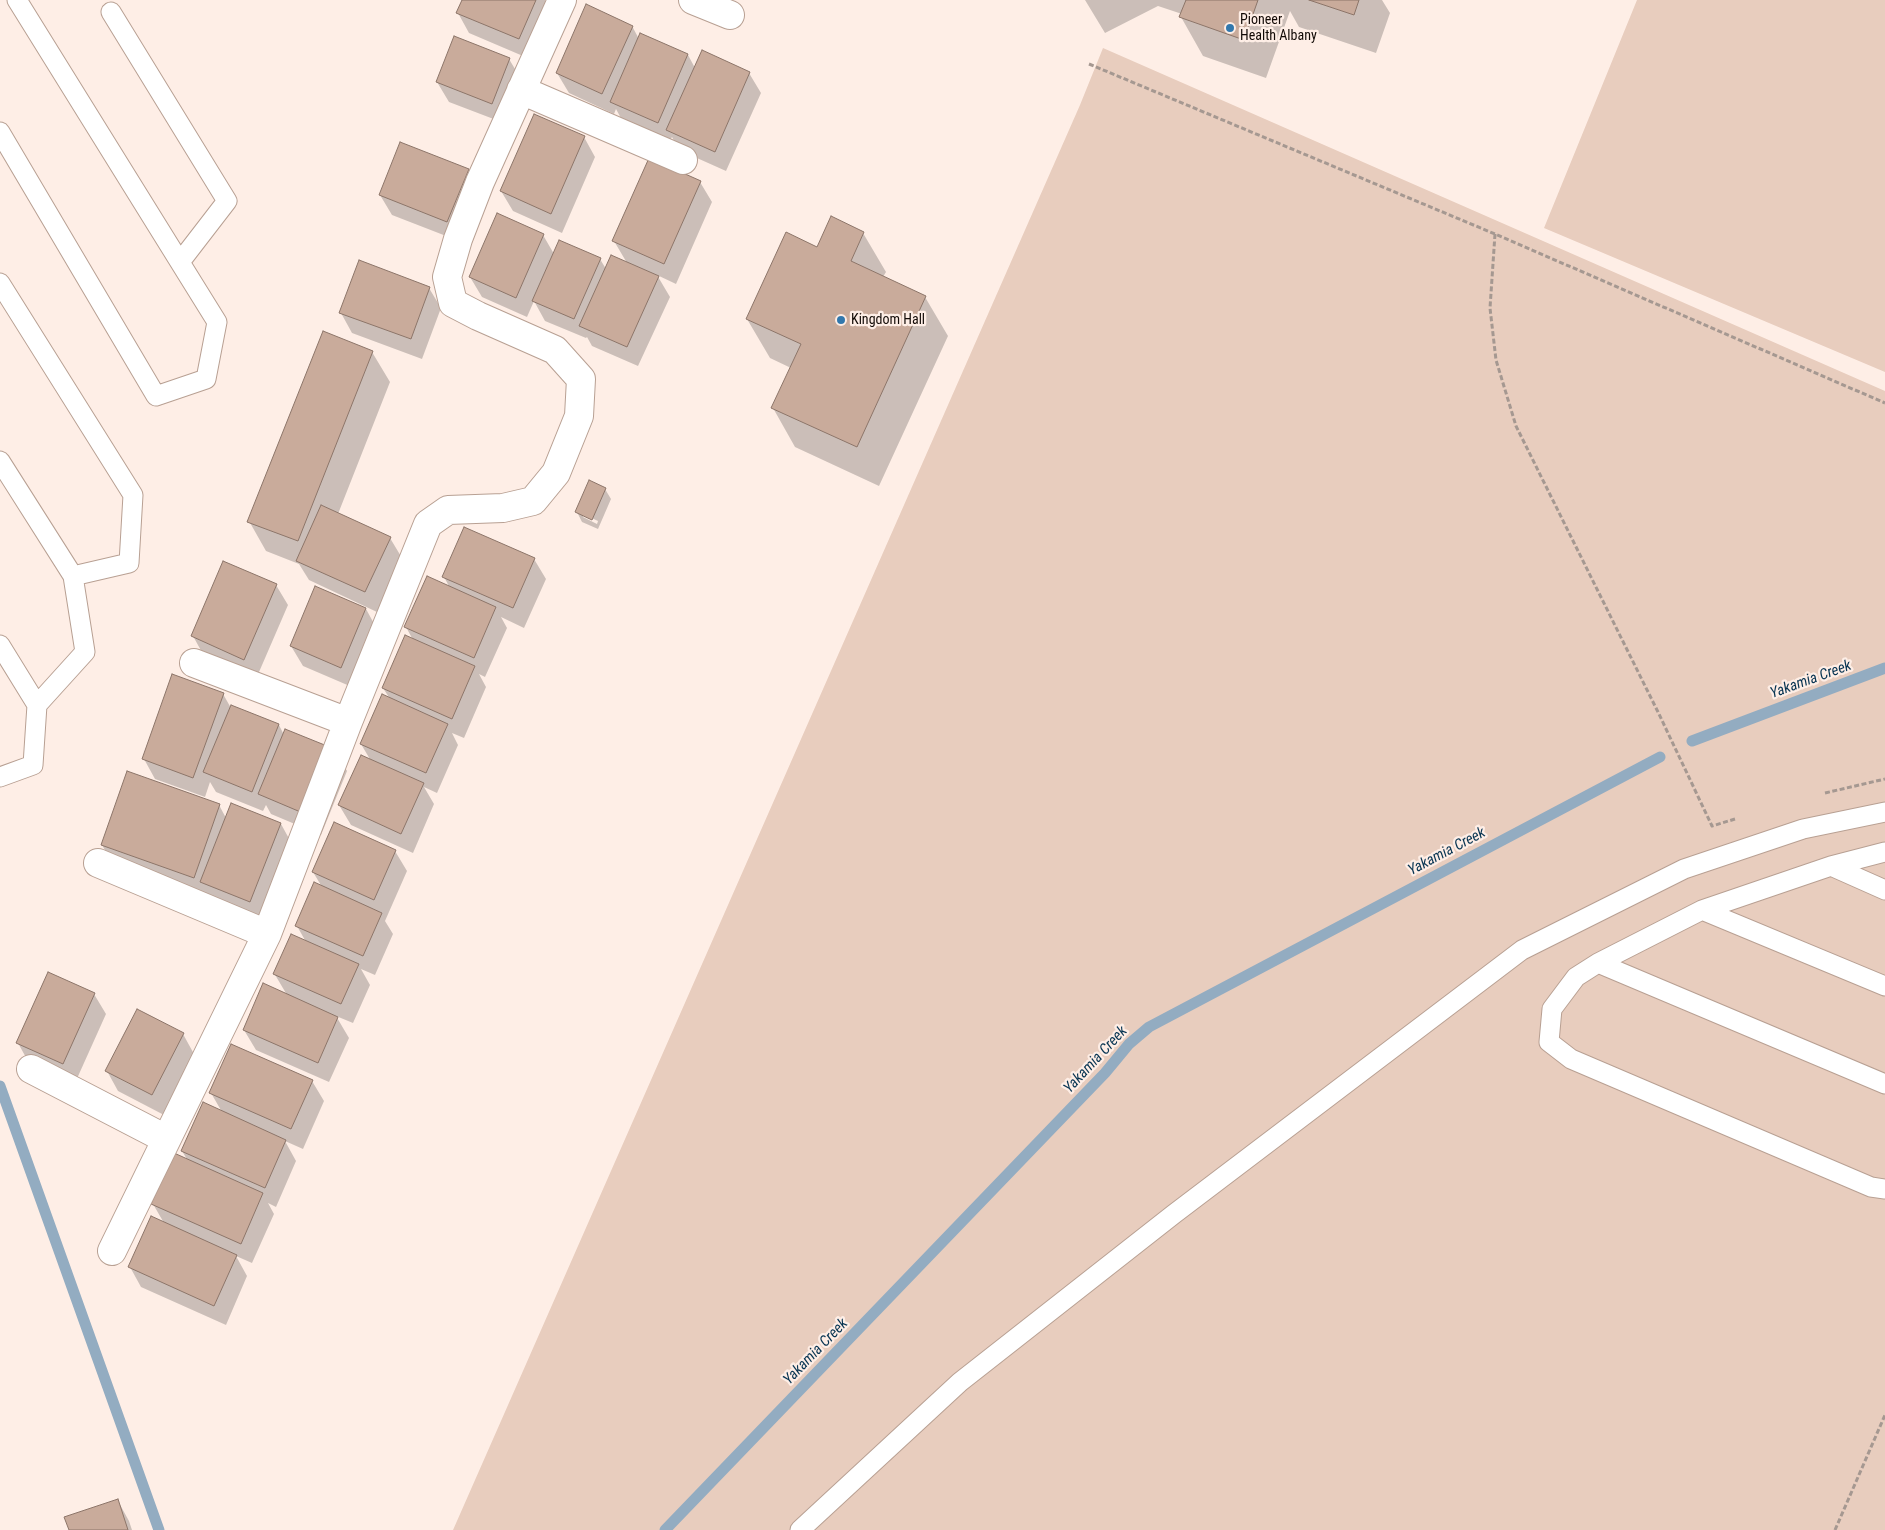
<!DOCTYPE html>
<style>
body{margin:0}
canvas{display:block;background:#feeee6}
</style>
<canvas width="1885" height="1530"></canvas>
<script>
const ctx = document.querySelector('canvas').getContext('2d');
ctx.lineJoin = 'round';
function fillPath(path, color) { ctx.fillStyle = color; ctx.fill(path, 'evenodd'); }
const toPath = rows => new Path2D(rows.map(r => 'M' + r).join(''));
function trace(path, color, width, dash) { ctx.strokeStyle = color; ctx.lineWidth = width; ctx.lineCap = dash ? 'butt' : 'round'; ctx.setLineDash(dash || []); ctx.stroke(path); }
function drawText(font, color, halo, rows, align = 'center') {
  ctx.font = font + ' "Roboto Condensed",sans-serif'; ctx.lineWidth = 4.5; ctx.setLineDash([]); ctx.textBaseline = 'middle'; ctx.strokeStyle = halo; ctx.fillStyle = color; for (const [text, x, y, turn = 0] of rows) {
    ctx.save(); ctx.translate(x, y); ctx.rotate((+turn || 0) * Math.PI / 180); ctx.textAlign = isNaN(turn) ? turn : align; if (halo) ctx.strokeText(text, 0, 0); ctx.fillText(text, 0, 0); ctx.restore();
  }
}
fillPath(toPath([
 [1637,0,1885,0,1885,372,1544,228],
 [1103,48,1885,391,1885,1530,453,1530,1080,105]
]), '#e8cdbe');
fillPath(toPath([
 [463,0,545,0,551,10,530,59,469,33,458,13],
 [1085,0,1382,0,1390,13,1376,53,1299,27,1290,11,1266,78,1203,56,1181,17,1182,14,1158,6,1105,33],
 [632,26,639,39,641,34,688,55,695,68,749,73,761,93,726,171,679,150,672,137,669,142,623,122,616,109,614,114,569,93,557,73],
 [509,59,521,79,504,123,449,102,437,82],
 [584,137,595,157,562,233,513,211,501,191],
 [468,170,479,190,459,241,392,215,380,195],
 [700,182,712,202,676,284,657,275,670,297,638,366,592,346,587,337,586,338,545,321,534,301,527,317,482,297,470,277,543,235,554,254,600,259,606,269,627,263,614,241],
 [863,233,886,272,883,277,925,297,948,336,879,486,795,447,773,408,791,368,770,358,747,319,818,249],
 [429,288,441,308,422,359,352,333,341,313],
 [372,352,390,382,338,514,390,538,402,558,377,612,309,580,299,564,266,551,249,521],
 [605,489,611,499,598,529,582,522,577,512],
 [583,514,598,521,597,524,583,517],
 [534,559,546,579,524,628,501,617,507,628,485,677,479,674,486,687,464,738,452,733,458,745,437,793,424,787,434,804,413,853,351,825,339,805,371,761,361,744,390,699,383,688,413,640,406,627,450,588,444,577],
 [276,585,288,605,256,679,204,656,193,636],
 [366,609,377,629,352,687,303,666,291,646],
 [223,694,231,708,231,706,279,725,284,735,336,751,347,771,321,835,271,814,266,805,263,811,216,792,210,782,205,797,155,779,144,759],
 [219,805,226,818,281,824,292,844,262,921,119,874,102,845],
 [395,851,407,871,385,921,393,934,375,975,361,969,370,985,353,1023,336,1016,349,1038,329,1082,256,1050,244,1030,287,995,274,973,306,942,297,926,322,887,313,872],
 [94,994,106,1014,75,1083,29,1063,18,1043],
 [183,1034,194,1054,164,1115,118,1091,107,1071],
 [312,1081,324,1101,303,1149,285,1141,296,1161,276,1207,268,1203,274,1214,252,1263,236,1256,247,1276,226,1325,141,1287,130,1267,164,1223,153,1204,188,1161,182,1151,222,1112,211,1093],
 [118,1501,129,1521,132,1530,70,1530]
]), '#0003');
trace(toPath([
 [1692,741,1885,668],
 [0,1086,159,1530],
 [665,1530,1105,1073,1129,1044,1149,1027,1660,757]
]), '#93acc1', 11);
const building = toPath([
 [462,0,536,0,519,39,456,13,462,0],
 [1186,0,1258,0,1244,40,1179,17,1186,0],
 [1309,0,1359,0,1354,15,1309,0],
 [586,4,633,26,602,94,556,73,586,4],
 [640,33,688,54,658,123,610,102,640,33],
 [454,36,510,58,492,104,436,82,454,36],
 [702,50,750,72,715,152,666,130,702,50],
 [534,114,585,136,551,214,500,191,534,114],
 [400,142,469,169,447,222,379,195,400,142],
 [649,158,701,181,664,264,612,241,649,158],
 [497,213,544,234,516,298,469,277,497,213],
 [831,216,864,232,851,261,926,296,857,447,771,408,801,344,746,319,786,232,817,247,831,216],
 [559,240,601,258,574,319,532,301,559,240],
 [611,255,659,276,627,347,579,326,611,255],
 [359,260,430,287,411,339,339,313,359,260],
 [323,331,373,351,298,541,247,522,323,331],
 [589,480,606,488,592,520,575,512,589,480],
 [321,505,391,537,365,592,296,561,321,505],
 [464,527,535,558,513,608,442,577,464,527],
 [223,561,277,584,244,660,191,636,223,561],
 [427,576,496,607,474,658,404,627,427,576],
 [315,586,366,608,341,668,290,646,315,586],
 [405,635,475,666,452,719,382,688,405,635],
 [172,674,224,693,193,778,142,759,172,674],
 [382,694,448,724,426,773,360,744,382,694],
 [231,705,279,724,252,792,203,772,231,705],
 [285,729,337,750,310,816,258,794,285,729],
 [361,755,424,783,401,834,338,805,361,755],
 [127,771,220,804,194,878,101,845,127,771],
 [231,803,281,823,250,902,200,882,231,803],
 [334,822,396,850,374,900,312,872,334,822],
 [314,882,382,913,363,956,295,926,314,882],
 [291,934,359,964,341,1004,273,974,291,934],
 [48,972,95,993,63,1064,16,1043,48,972],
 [263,983,338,1017,318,1063,243,1030,263,983],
 [137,1009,184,1033,152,1095,105,1071,137,1009],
 [231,1044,313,1080,291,1129,209,1093,231,1044],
 [203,1102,286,1140,265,1188,181,1151,203,1102],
 [174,1153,263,1193,241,1244,151,1204,174,1153],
 [151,1216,237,1255,214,1306,128,1267,151,1216],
 [118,1499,128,1530,69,1530,64,1517,118,1499]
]);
fillPath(building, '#c9ab9b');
trace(building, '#8c7569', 1);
const service = toPath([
 [111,12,227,201,180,262],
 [0,132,156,396,206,379,217,322,17,0],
 [0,283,133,495,129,563,73,576],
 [0,461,73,576,85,652,37,705],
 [0,645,37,705,33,765,0,777],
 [1885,852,1831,866,1702,910,1598,963,1576,977,1552,1009,1549,1042,1571,1059,1871,1187,1885,1189],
 [1831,866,1885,890],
 [1702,910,1885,986],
 [1598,963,1885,1084],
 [800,1530,960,1382,1174,1214,1522,950,1684,869,1803,829,1885,812]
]);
const minor = toPath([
 [693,0,730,15],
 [521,90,683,160],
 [194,663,348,722],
 [98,863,267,934],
 [31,1069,166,1139],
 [112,1251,267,934,348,722,428,524,448,510,503,508,533,501,556,473,579,416,581,379,555,350,478,316,453,303,447,277,458,239,480,182,562,0]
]);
trace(service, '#b8a093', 21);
trace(minor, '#b8a093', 30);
trace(toPath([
 [1089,64,1495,234,1885,403],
 [1495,234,1490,308,1496,360,1516,426,1658,712,1712,826,1735,819],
 [1825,793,1885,779],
 [1835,1530,1885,1415]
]), '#a59891', 3, [5, 2.5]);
trace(service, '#fff', 19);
trace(minor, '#fff', 28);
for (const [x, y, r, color] of [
 [1230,28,5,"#3278ad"],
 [841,320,5,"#3278ad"]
]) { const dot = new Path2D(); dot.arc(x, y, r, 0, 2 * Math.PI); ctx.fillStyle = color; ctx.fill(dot); trace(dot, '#feeee6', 2); }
drawText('14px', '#120a06', '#feeee6', [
 ["Pioneer",1240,20],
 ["Health Albany",1240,36],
 ["Kingdom Hall",851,320]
], 'left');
drawText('italic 15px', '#063351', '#feeee6', [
 ["Yakamia Creek",1811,680,-20],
 ["Yakamia Creek",1447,852,-28],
 ["Yakamia Creek",1096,1060,-47],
 ["Yakamia Creek",816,1352,-46]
]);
</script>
